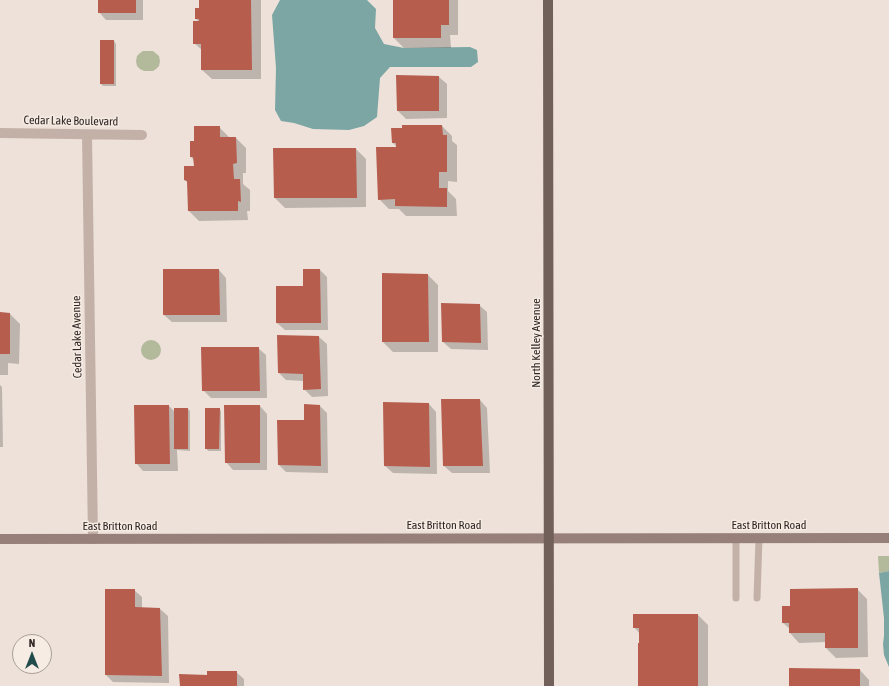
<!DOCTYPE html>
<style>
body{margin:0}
#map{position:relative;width:889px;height:686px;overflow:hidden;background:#ede1d9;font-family:"Asap Condensed",sans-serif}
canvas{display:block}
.north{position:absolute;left:12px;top:634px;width:40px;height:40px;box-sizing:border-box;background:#f6ece4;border:1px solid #a79e98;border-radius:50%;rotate:0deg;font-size:11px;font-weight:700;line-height:16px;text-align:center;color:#312826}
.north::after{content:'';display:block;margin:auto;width:14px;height:18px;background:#214c4b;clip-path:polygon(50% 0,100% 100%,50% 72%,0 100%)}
</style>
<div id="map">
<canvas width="889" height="686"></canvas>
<div class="north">N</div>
</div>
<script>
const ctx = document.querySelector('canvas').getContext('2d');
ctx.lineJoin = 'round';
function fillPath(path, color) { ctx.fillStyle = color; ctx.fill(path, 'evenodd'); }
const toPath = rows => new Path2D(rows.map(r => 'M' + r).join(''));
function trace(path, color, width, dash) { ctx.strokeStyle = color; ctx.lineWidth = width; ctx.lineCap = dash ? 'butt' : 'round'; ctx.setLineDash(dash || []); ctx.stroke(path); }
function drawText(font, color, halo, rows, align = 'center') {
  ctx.font = font + ' "Asap Condensed",sans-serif'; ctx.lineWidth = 3; ctx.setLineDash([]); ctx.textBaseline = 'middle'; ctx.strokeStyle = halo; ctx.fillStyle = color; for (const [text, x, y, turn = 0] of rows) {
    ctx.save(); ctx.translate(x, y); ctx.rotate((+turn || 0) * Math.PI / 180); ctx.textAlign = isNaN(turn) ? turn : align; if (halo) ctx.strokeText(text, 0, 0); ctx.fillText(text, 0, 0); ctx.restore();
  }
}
fillPath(toPath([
 [143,51,153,51,159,56,160,61,159,66,156,69,153,71,144,71,140,69,137,66,136,61,137,56,140,53],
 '141 350a10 10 0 1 1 20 0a10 10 0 1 1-20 0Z',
 [878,556,889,556,889,571,879,573]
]), '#b3ba9b');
fillPath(toPath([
 [280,0,367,0,376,9,375,28,384,44,404,48,470,47,477,50,478,62,471,67,390,67,380,78,377,117,364,126,349,130,313,129,294,123,281,121,275,110,276,68,272,15],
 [889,571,889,667,884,655,883,644,884,636,884,618,879,573]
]), '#7ca6a4');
fillPath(toPath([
 [99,0,143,0,143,20,106,20,99,12],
 [200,0,261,0,261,79,212,79,202,70,202,50,194,43,199,22,196,19,200,9],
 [394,0,458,0,458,35,450,35,451,48,404,48,394,38],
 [114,41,116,44,116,86,103,86,101,84],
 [398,76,439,77,447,84,447,118,406,119,398,111],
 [442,126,452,136,452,141,457,145,457,182,448,181,448,191,456,199,457,216,406,216,399,209,389,209,379,199,398,148,393,143],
 [219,127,229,137,229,138,236,138,246,148,246,173,243,173,243,184,250,190,250,211,247,211,248,220,199,221,189,211,188,183,185,180,195,167,194,160,191,157,195,142],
 [356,149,366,159,366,207,285,208,275,198],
 [219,270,226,278,227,322,172,322,164,315],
 [320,270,327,277,328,330,285,330,277,323,304,287],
 [428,275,438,285,438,352,393,352,383,342],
 [479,305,487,312,488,350,451,349,443,342],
 [0,313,10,314,20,324,19,364,8,363,8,375,0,375],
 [319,337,327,344,328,396,312,397,304,389,304,381,286,380,279,373],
 [258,348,266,355,267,398,211,398,203,390],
 [0,385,2,387,3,447,0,447],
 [480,400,487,408,490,473,452,473,444,466],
 [429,404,436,412,437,474,393,473,385,466],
 [169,406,175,412,188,409,190,411,190,451,177,450,178,471,143,471,136,463],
 [260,406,267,414,267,470,233,470,226,462],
 [320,406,327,413,328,473,286,472,279,465,305,421],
 [219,409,221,411,221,451,208,451,206,448],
 [857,589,867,599,868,657,836,658,826,648,826,642,799,643,790,633,790,629,783,623,791,607],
 [134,590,142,597,142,609,160,609,168,616,169,683,113,682,106,675],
 [698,615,708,625,708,686,639,686,640,634,634,627],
 [860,670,869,680,869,686,790,686],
 [236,672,244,679,244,686,181,686]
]), '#0003');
fillPath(toPath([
 [98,0,136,0,136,13,98,13],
 [199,0,251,0,252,70,201,70,201,44,193,44,193,21,199,21,199,19,195,19,195,8,199,8],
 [393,0,449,0,449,25,441,25,441,38,393,38],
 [100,40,114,40,114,84,100,84],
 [396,75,439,76,439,111,397,111],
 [402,125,442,125,443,135,447,135,447,172,439,172,439,188,447,188,447,207,395,206,395,199,378,200,376,147,396,147,396,143,392,143,391,128,402,128],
 [194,126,220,126,220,137,236,137,237,163,233,164,234,179,240,179,241,202,238,201,238,211,188,211,187,181,184,180,184,166,194,166,193,157,190,157,190,141,194,141],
 [273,148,356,148,357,198,274,198],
 [163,269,219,269,220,315,163,315],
 [303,269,320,269,321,323,276,323,276,286,303,286],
 [382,273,428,274,429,342,382,342],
 [441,303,480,304,481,343,442,342],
 [0,312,10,313,10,354,0,354],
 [277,335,319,336,321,389,303,390,303,374,278,373],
 [201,347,259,347,260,391,202,391],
 [441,399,480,399,483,466,443,466],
 [383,402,429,403,430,467,384,466],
 [304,404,320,405,321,466,278,465,277,420,304,420],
 [134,405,169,405,170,464,135,464],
 [224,405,260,405,260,463,225,463],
 [174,408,188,408,188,449,174,449],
 [205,408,220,408,219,449,205,449],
 [858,588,858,648,825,648,825,633,789,633,789,623,782,623,782,606,790,606,790,589],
 [105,589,135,589,135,607,160,608,162,676,105,675],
 [633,614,698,614,698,686,638,686,638,643,639,643,639,628,633,628],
 [789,668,860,669,860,686,789,686],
 [207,671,237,671,237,686,180,686,179,674,207,675]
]), '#b65d4e');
trace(toPath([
 [736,598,736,538],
 [757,598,759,538]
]), '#c3b1a7', 7);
trace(toPath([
 [0,133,142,135],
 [87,135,93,539]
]), '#c3b1a7', 10);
trace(toPath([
 [0,539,889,538]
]), '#968079', 10);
trace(toPath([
 [548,0,549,686]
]), '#715f59', 10);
drawText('12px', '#312826', '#f6ece4', [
 ["Cedar Lake Boulevard",71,121,1],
 ["Cedar Lake Avenue",77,337,-91],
 ["North Kelley Avenue",536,343,-90],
 ["East Britton Road",444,525],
 ["East Britton Road",769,525],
 ["East Britton Road",120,526]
]);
</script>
